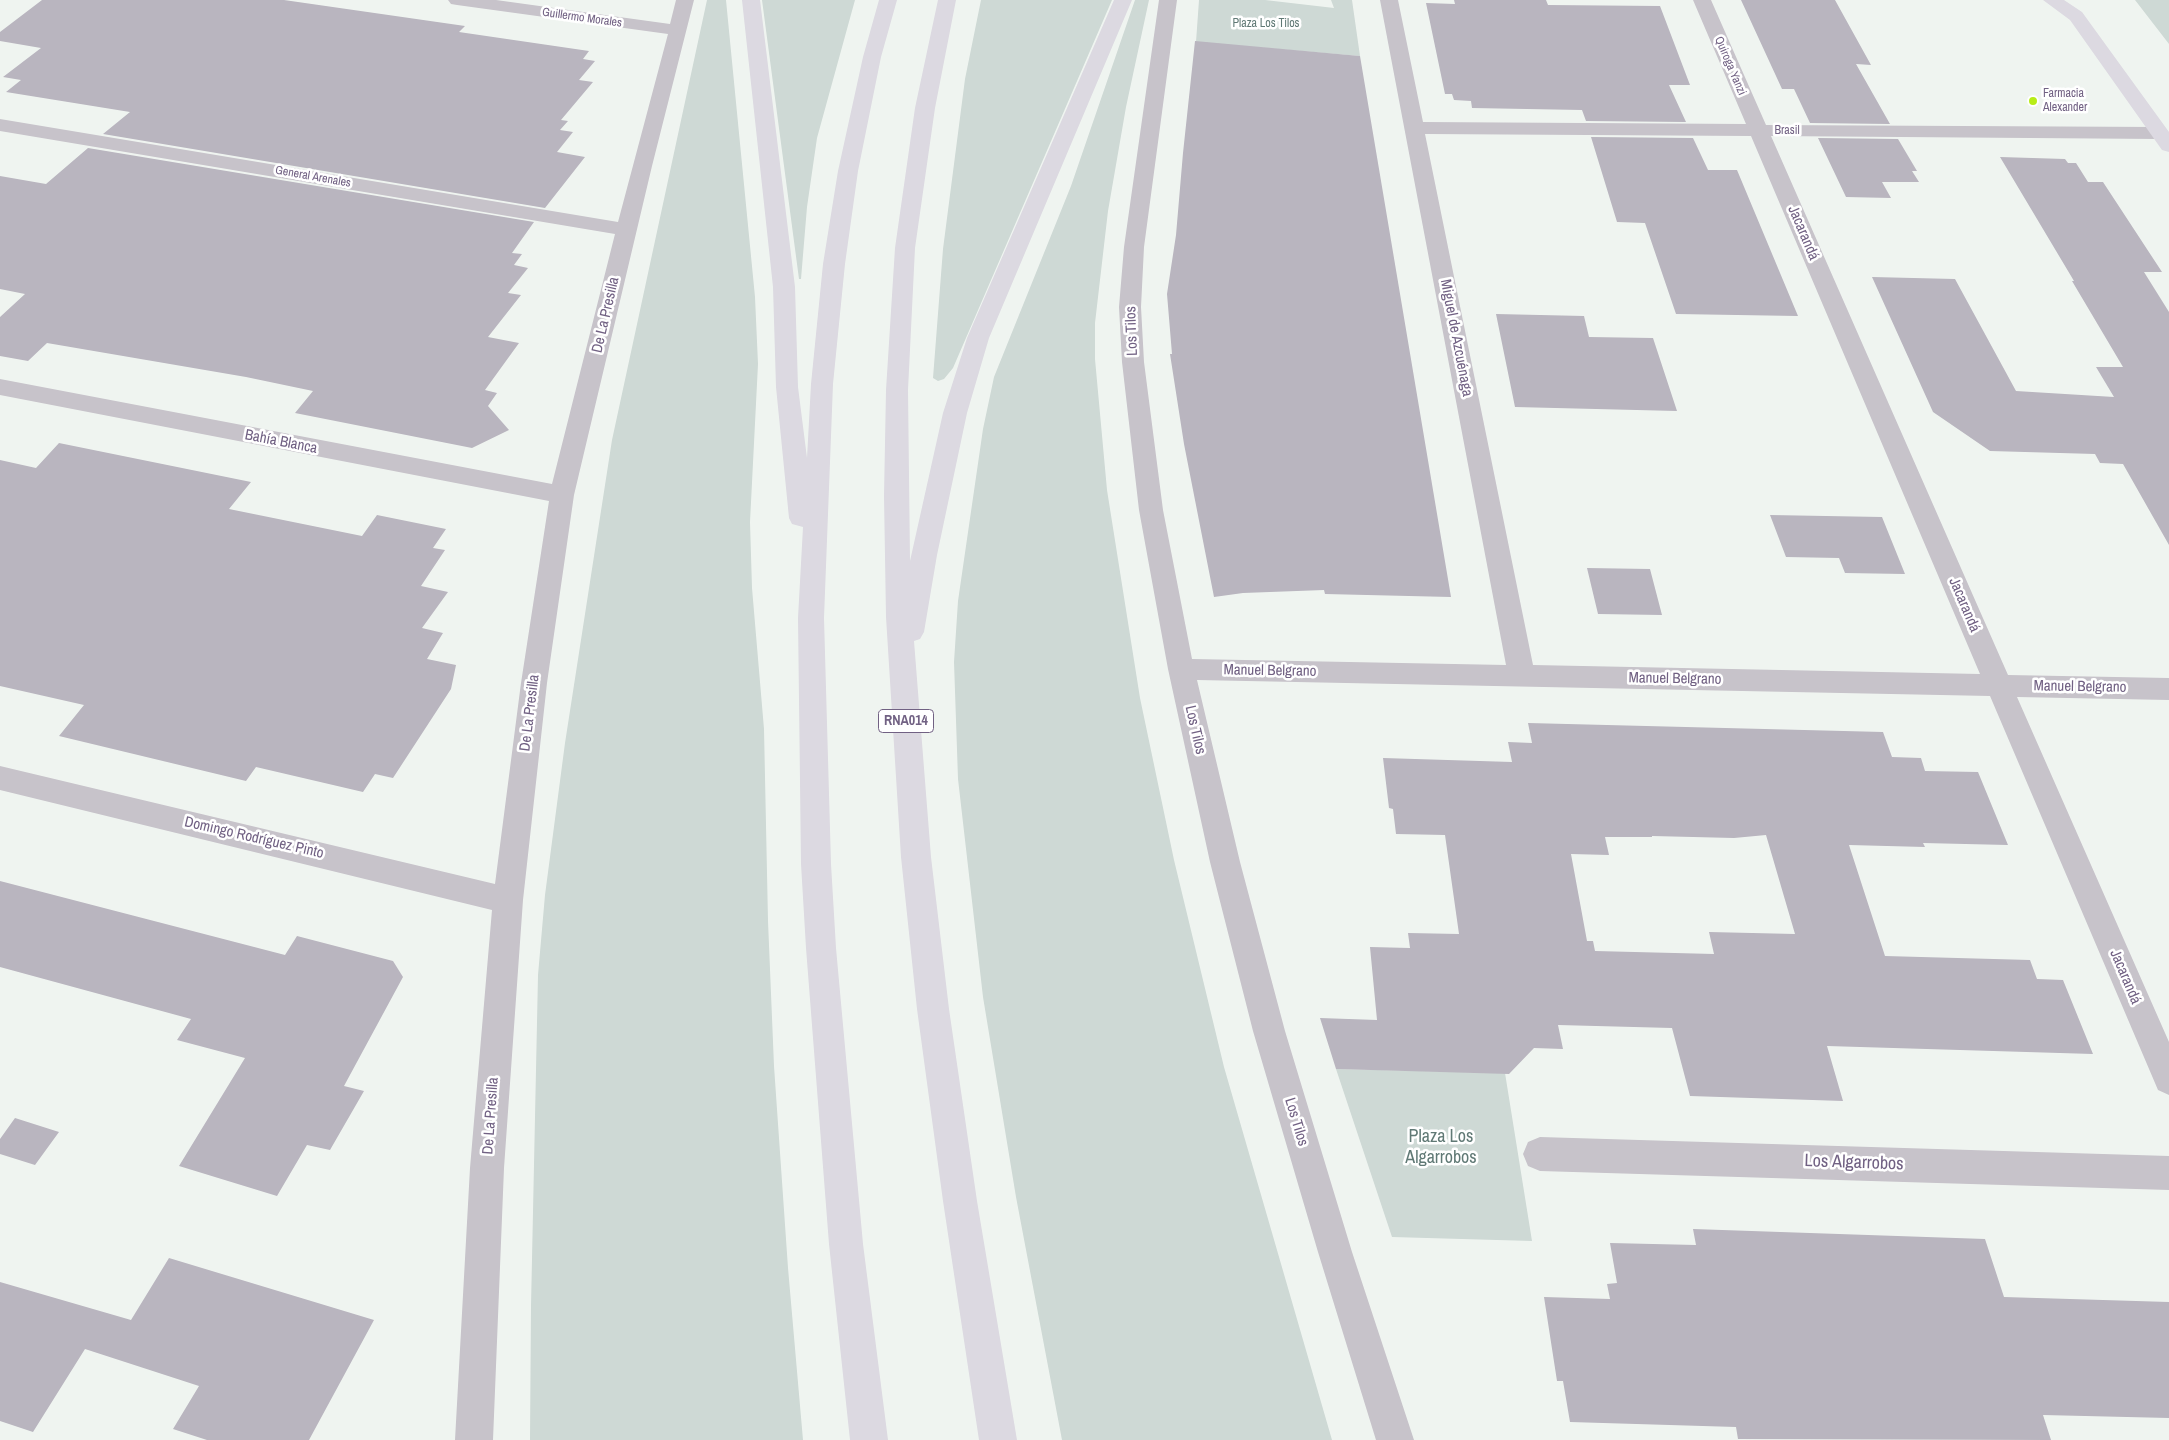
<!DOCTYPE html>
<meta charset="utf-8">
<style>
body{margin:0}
canvas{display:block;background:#eff4f0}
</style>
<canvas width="2169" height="1440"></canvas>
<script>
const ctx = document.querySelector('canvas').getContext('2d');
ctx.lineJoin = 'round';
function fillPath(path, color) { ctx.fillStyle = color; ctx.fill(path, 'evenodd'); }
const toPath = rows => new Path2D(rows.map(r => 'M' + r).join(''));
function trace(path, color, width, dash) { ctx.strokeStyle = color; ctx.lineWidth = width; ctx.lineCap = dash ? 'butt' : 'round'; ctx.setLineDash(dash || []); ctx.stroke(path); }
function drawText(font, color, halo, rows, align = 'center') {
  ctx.font = font + ' "Archivo Narrow",sans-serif'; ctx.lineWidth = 5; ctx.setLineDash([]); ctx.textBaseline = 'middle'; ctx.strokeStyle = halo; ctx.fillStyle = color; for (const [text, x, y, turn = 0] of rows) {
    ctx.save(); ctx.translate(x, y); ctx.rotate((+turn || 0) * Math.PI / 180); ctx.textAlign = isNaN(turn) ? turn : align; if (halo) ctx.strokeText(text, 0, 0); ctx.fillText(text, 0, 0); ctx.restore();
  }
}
fillPath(toPath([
 [707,0,726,0,755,297,758,364,750,522,752,588,764,729,768,921,774,1066,788,1268,803,1440,530,1440,531,1306,538,975,545,895,565,743,612,440],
 [762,0,855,0,817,138,807,207,801,279,799,279],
 [981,0,1112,0,953,368,944,379,938,381,933,378,943,249,965,79],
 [1135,0,1149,0,1126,107,1108,211,1095,323,1095,359,1107,490,1140,698,1174,860,1224,1067,1332,1440,1062,1440,1016,1197,983,997,958,779,954,662,958,601,983,429,994,377,1071,186],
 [1199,0,1265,0,1334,8,1331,0,1352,0,1360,56,1196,42],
 [2135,0,2169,0,2169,44],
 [1336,1069,1505,1073,1532,1241,1392,1237]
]), '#ced9d5');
fillPath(toPath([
 [42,0,284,0,465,26,459,32,589,51,583,59,595,61,579,80,593,82,561,120,568,121,560,130,573,132,557,152,585,157,545,208,103,134,130,112,6,92,21,80,3,77,41,48,0,41,0,32],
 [1454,0,1546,0,1548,5,1660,6,1690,85,1669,85,1686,122,1586,121,1582,110,1472,108,1471,101,1454,100,1452,94,1445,94,1426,3,1455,4],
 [1741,0,1835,0,1871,65,1856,64,1890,124,1810,123,1794,89,1782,89],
 [1195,41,1360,56,1451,597,1325,594,1324,590,1243,593,1214,597,1184,444,1170,354,1172,354,1167,294,1176,235,1183,153],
 [1591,137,1693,138,1708,170,1737,170,1798,316,1676,314,1645,223,1617,222],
 [1818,138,1898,139,1917,171,1912,171,1919,182,1882,182,1891,198,1846,197],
 [88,148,534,222,512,253,522,254,514,265,528,268,508,293,521,295,488,337,519,343,485,390,497,393,488,406,509,430,472,448,295,413,313,391,246,377,47,343,28,361,0,356,0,317,25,294,0,289,0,176,46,184],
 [2000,157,2065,159,2068,163,2076,163,2088,182,2103,182,2162,272,2144,272,2169,312,2169,545,2123,464,2100,463,2095,454,1990,451,1933,412,1872,277,1955,279,2016,391,2114,397,2096,367,2123,367,2072,281,2074,281],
 [1496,314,1584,316,1589,337,1653,338,1677,411,1515,407],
 [59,443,251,482,229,509,362,536,377,515,446,529,433,548,445,550,421,586,448,592,422,628,443,633,427,659,456,665,451,689,393,778,375,774,363,792,256,767,246,781,59,736,84,705,0,686,0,460,36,468],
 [1770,515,1882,517,1905,574,1845,573,1839,558,1786,557],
 [1587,568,1650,569,1662,615,1598,614],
 [1528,723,1883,732,1892,757,1921,758,1925,771,1978,772,2008,845,1923,843,1925,847,1849,845,1885,956,2030,960,2037,979,2063,980,2093,1054,1827,1046,1843,1101,1690,1096,1672,1028,1558,1025,1563,1049,1534,1048,1509,1074,1336,1069,1320,1018,1377,1020,1370,947,1410,948,1408,933,1459,934,1445,835,1396,834,1393,809,1389,808,1383,758,1512,762,1508,742,1532,743],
 [1766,835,1795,934,1709,932,1714,954,1595,951,1593,941,1587,941,1571,854,1609,855,1605,837,1652,837,1652,836,1734,838],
 [0,881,285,955,297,936,393,961,403,977,344,1086,364,1091,330,1150,307,1145,277,1196,179,1166,245,1058,177,1040,191,1019,0,967],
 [15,1118,59,1132,35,1165,0,1154,0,1139],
 [1693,1229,1985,1239,2004,1297,2169,1302,2169,1418,2043,1415,2051,1440,1738,1439,1736,1427,1570,1422,1563,1381,1557,1381,1544,1297,1610,1299,1607,1284,1617,1283,1610,1243,1696,1245],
 [169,1258,374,1320,309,1440,207,1440,173,1429,199,1386,85,1349,33,1432,0,1421,0,1282,131,1320]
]), '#b9b5bf');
fillPath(toPath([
 [448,0,496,0,670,24,676,0,694,0,652,166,574,495,547,683,523,900,504,1168,493,1440,455,1440,470,1168,492,910,0,790,0,766,495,884,521,683,549,501,0,395,0,379,552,484,615,234,0,131,0,119,618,222,668,34,457,5,451,4,448,0],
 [1159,0,1177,0,1144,247,1141,307,1144,362,1163,510,1192,659,1506,665,1380,0,1398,0,1423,122,1746,124,1693,0,1711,0,1766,125,2159,127,2166,129,2169,133,2166,137,2159,139,1771,136,2008,675,2169,678,2169,700,2017,697,2169,1042,2169,1095,2158,1090,1990,696,1197,680,1240,862,1285,1031,1352,1252,1414,1440,1376,1440,1318,1252,1253,1031,1210,862,1168,669,1139,510,1122,362,1119,307,1124,247,1159,0],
 [1425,134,1751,136,1980,674,1533,665,1425,134],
 [1540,1137,2169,1156,2169,1190,1540,1171,1528,1166,1523,1154,1528,1142,1540,1137]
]), '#c7c3ca');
fillPath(toPath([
 [2043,0,2064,0,2082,12,2169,132,2169,152,2162,150,2070,20,2043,0]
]), '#dcd9e1');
fillPath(toPath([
 [742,0,760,0,795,287,798,387,807,458,811,384,823,264,838,171,863,57,879,0,897,0,881,57,858,171,845,264,833,384,824,618,831,864,836,948,863,1244,888,1440,850,1440,829,1244,806,948,801,864,798,618,803,527,792,524,789,518,776,387,773,287,742,0],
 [938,0,956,0,935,108,915,248,908,390,910,561,943,413,967,338,1114,0,1132,0,989,338,967,413,937,555,924,632,920,639,914,641,931,857,949,1009,977,1201,1017,1440,979,1440,943,1201,917,1009,901,857,886,617,884,496,886,390,895,248,915,108,938,0]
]), '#dcd9e1');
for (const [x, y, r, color] of [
 [2033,101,5,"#b7ed17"]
]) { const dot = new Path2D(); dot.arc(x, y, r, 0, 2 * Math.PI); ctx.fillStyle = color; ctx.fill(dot); trace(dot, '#fff', 2); }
drawText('12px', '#716183', '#fff', [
 ["Guillermo Morales",582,18,8],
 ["Quiroga Yanzi",1730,66,67],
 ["Brasil",1787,131],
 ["General Arenales",313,177,10]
]);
drawText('12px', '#607975', '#fff', [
 ["Plaza Los Tilos",1266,24]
]);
drawText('12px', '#716183', '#fff', [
 ["Farmacia",2043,94],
 ["Alexander",2043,108]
], 'left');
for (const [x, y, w] of [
 [906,721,55]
]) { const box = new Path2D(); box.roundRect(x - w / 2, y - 11.5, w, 23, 4); ctx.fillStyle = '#fff'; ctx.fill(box); trace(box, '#716183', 1); }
drawText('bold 14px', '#716183', null, [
 ["RNA014",906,721]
]);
drawText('15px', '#716183', '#fff', [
 ["Jacarandá",1803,233,67],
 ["De La Presilla",606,315,-77],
 ["Los Tilos",1132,331,-92],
 ["Miguel de Azcuénaga",1456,338,79],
 ["Bahía Blanca",281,442,11],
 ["Jacarandá",1964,605,67],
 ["Manuel Belgrano",1270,671,1],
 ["Manuel Belgrano",1675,679,1],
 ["Manuel Belgrano",2080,687,1],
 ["De La Presilla",530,713,-83],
 ["Los Tilos",1195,730,77],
 ["Domingo Rodríguez Pinto",254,838,13],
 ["Jacarandá",2125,977,67],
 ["De La Presilla",491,1116,-86],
 ["Los Tilos",1296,1122,73]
]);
drawText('18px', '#607975', '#fff', [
 ["Plaza Los",1441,1137],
 ["Algarrobos",1441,1158]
]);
drawText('18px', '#716183', '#fff', [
 ["Los Algarrobos",1854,1163,2]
]);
</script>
